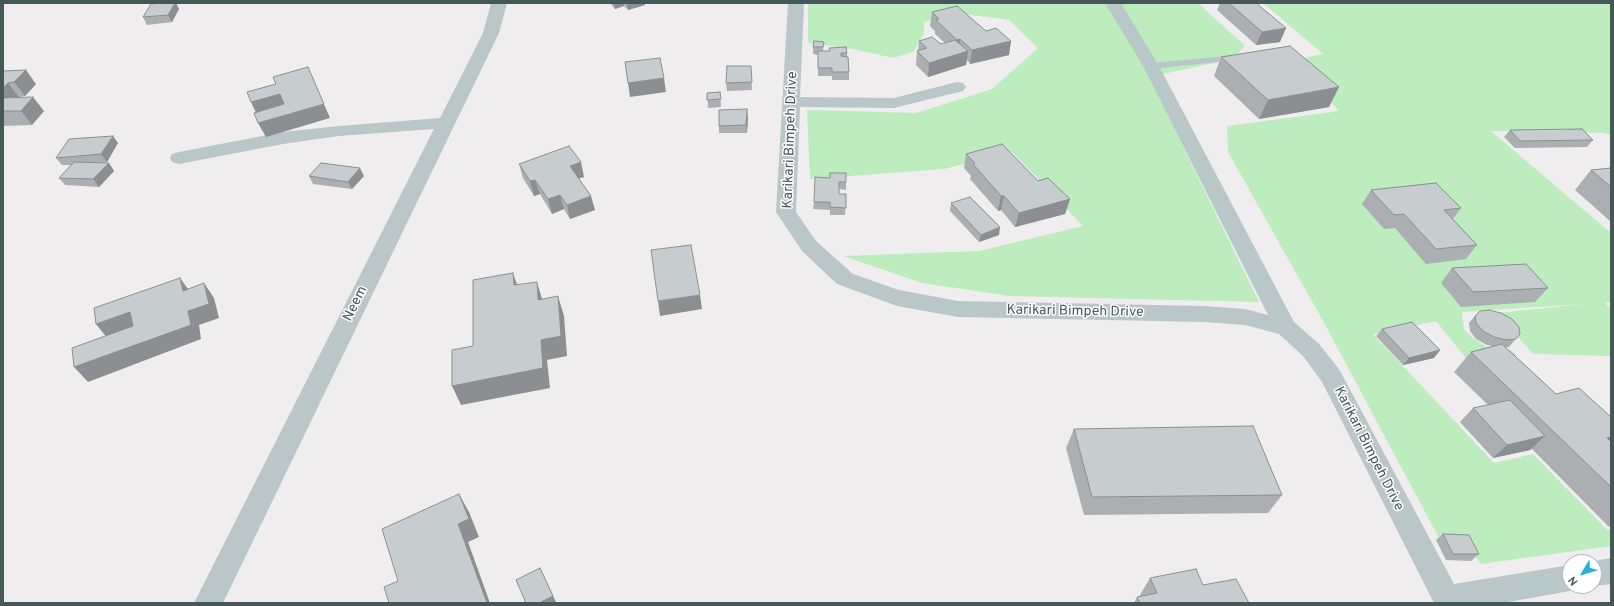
<!DOCTYPE html>
<style>
body{margin:0}
#map{position:relative;width:1614px;height:606px;overflow:hidden;background:#f0edee;font-family:Overpass,sans-serif}
canvas{display:block}
.frame{position:absolute;inset:0;border:4px solid #465759;pointer-events:none}
.north{position:absolute;left:1562px;top:554px;width:40px;height:40px;box-sizing:border-box;background:#fff;border:1px solid #b5bcbd;border-radius:50%;rotate:232deg;font-size:11px;font-weight:700;line-height:16px;text-align:center;color:#465759}
.north::after{content:'';display:block;margin:auto;width:14px;height:18px;background:#23b2d4;clip-path:polygon(50% 0,100% 100%,50% 72%,0 100%)}
</style>
<div id="map">
<canvas width="1614" height="606"></canvas>
<div class="frame"></div>
<div class="north">N</div>
</div>
<script>
const ctx = document.querySelector('canvas').getContext('2d');
ctx.lineJoin = 'round';
function fillPath(path, color) { ctx.fillStyle = color; ctx.fill(path, 'evenodd'); }
const toPath = rows => new Path2D(rows.map(r => 'M' + r).join(''));
function trace(path, color, width, dash) { ctx.strokeStyle = color; ctx.lineWidth = width; ctx.lineCap = dash ? 'butt' : 'round'; ctx.setLineDash(dash || []); ctx.stroke(path); }
function drawText(font, color, halo, rows, align = 'center') {
  ctx.font = font + ' Overpass,sans-serif'; ctx.lineWidth = 3; ctx.setLineDash([]); ctx.textBaseline = 'middle'; ctx.strokeStyle = halo; ctx.fillStyle = color; for (const [text, x, y, turn = 0] of rows) {
    ctx.save(); ctx.translate(x, y); ctx.rotate((+turn || 0) * Math.PI / 180); ctx.textAlign = isNaN(turn) ? turn : align; if (halo) ctx.strokeText(text, 0, 0); ctx.fillText(text, 0, 0); ctx.restore();
  }
}
fillPath(toPath([
 [808,3,1198,3,1245,46,1233,59,1149,77,1259,302,1009,296,922,283,843,256,979,251,1083,226,1012,152,944,169,810,179,807,110,916,113,992,89,1038,48,1009,20,957,13,924,22,924,34,913,52,893,58,853,49,808,43],
 [1263,3,1611,3,1611,135,1603,133,1491,131,1611,233,1611,302,1605,303,1611,309,1611,356,1533,354,1497,313,1584,304,1462,312,1464,329,1473,338,1487,347,1513,351,1517,356,1470,363,1436,321,1373,334,1494,463,1533,454,1607,530,1611,529,1611,546,1481,564,1463,539,1439,538,1323,321,1228,152,1227,126,1339,111,1293,60,1323,54]
]), '#bdecbe');
fillPath(toPath([
 [1237,55,1240,56,1242,58,1240,60,1151,69,1146,66,1151,63,1237,55]
]), '#b9c7c9');
fillPath(toPath([
 [491,3,507,3,499,33,223,603,194,603,434,129,339,136,283,144,179,164,172,162,170,158,172,154,179,152,283,132,339,126,440,118,483,33,491,3],
 [788,3,804,3,800,97,894,98,957,82,963,83,966,87,963,91,894,108,800,107,796,212,816,241,853,274,899,290,958,301,1204,306,1245,309,1268,315,1143,66,1105,3,1121,3,1159,66,1294,322,1319,344,1339,369,1454,584,1570,565,1570,586,1581,586,1580,587,1570,591,1503,603,1434,603,1322,382,1303,356,1279,334,1245,325,1204,322,958,317,897,306,837,284,802,251,776,212,788,3],
 [1611,558,1611,584,1594,586,1593,586,1594,562,1588,562,1611,558]
]), '#b9c7c9');
fillPath(toPath([
 [160,3,176,3,179,9,172,22,147,25,143,17],
 [610,3,645,3,645,5,628,10,624,6,615,9],
 [1220,3,1256,3,1280,42,1256,45,1217,10],
 [932,12,986,31,1011,41,1009,55,970,64,967,60,966,65,928,77,916,65,917,51,918,51,919,41,941,44,945,43,935,34,935,31,930,26],
 [824,42,823,51,829,51,829,48,847,53,849,72,849,80,832,80,832,76,818,76,818,55,813,54,813,47],
 [1221,57,1329,107,1259,119,1214,76],
 [751,66,752,90,727,91,726,83],
 [3,71,36,84,25,96,19,97,18,97,44,111,32,125,3,126],
 [720,92,721,107,708,108,707,93],
 [748,117,747,133,719,133,719,126],
 [1510,130,1593,140,1587,147,1515,148,1504,137],
 [118,143,107,162,99,163,109,163,114,171,99,187,65,185,59,178,71,165,62,165,56,158],
 [966,154,1038,181,1070,199,1065,214,1015,227,1001,210,998,211,970,179,971,176,964,168],
 [519,164,584,177,579,178,595,210,570,219,564,209,552,214,540,194,534,196,523,178],
 [1611,168,1611,222,1575,190,1591,170],
 [846,173,846,190,839,189,839,194,846,194,845,215,830,215,830,210,813,209,814,202,830,178],
 [309,176,364,176,352,189,313,184],
 [1371,190,1461,208,1453,219,1477,245,1466,259,1426,264,1395,228,1384,229,1362,204],
 [951,203,999,235,979,242,950,211],
 [1452,268,1548,288,1535,302,1461,307,1441,283],
 [1475,316,1520,334,1509,347,1505,347,1556,394,1611,417,1611,526,1609,527,1532,449,1530,450,1493,458,1460,422,1473,408,1488,405,1454,372,1471,352,1493,346,1487,345,1476,339,1470,331,1469,323],
 [1382,329,1440,350,1434,358,1403,365,1376,336],
 [1074,429,1282,495,1268,513,1084,515,1066,448],
 [1443,534,1479,554,1471,561,1446,560,1436,540],
 [1150,578,1203,585,1249,603,1134,603,1137,597,1140,597,1140,595]
]), '#abafb2');
fillPath(toPath([
 [175,3,176,3,179,9,172,22,168,15],
 [614,3,624,3,624,6,615,9],
 [627,3,645,3,645,5,628,10],
 [1286,28,1280,42,1256,45,1262,32],
 [960,39,958,53,956,53,957,40],
 [1011,41,1009,55,970,64,972,50],
 [968,51,966,65,928,77,929,63],
 [308,67,330,118,266,137,258,123,324,104],
 [26,70,36,84,25,96,14,82],
 [664,78,666,92,630,97,628,83],
 [8,83,19,97,5,111,3,111,3,88],
 [1339,87,1329,107,1259,119,1268,100],
 [280,94,287,108,258,117,251,102],
 [33,97,44,111,32,125,21,111],
 [747,109,748,117,747,133,746,125],
 [113,136,118,143,107,162,101,154],
 [581,162,584,177,573,180,570,166],
 [109,163,114,171,99,187,93,179],
 [360,168,364,176,352,189,348,182],
 [535,180,540,194,534,196,530,181],
 [560,195,564,209,552,214,548,199],
 [591,196,595,210,570,219,567,205],
 [1001,196,1004,196,1001,210,998,211],
 [1070,199,1065,214,1015,227,1019,213],
 [1000,227,999,235,979,242,981,235],
 [513,273,520,293,514,285],
 [180,278,191,293,183,291],
 [537,282,543,302,538,300],
 [204,283,214,298,219,318,199,325,201,339,88,382,74,367,188,311],
 [700,295,702,309,660,316,658,301],
 [558,296,564,316,567,356,547,360,550,388,461,405,452,386,541,340],
 [130,312,142,326,108,339,96,324],
 [1440,350,1434,358,1403,365,1409,358],
 [1545,436,1530,450,1493,458,1507,445],
 [1611,437,1611,446,1607,438],
 [459,494,469,512,479,537,468,542,490,603,487,603,458,524],
 [540,568,556,602,554,603,539,603]
]), '#8b8f91');
const building = toPath([
 [160,3,175,3,168,15,143,17,151,4,160,3],
 [1229,3,1256,3,1286,28,1262,32,1229,3],
 [957,6,986,31,996,28,1011,41,972,50,960,39,957,40,936,20,939,19,932,12,957,6],
 [932,37,941,44,955,40,968,51,929,63,917,51,927,48,919,41,932,37],
 [814,41,824,42,823,47,813,47,814,41],
 [1290,46,1339,87,1268,100,1221,57,1290,46],
 [846,47,847,53,841,53,841,56,848,57,849,72,832,72,832,68,818,68,818,51,830,51,829,48,846,47],
 [660,58,664,78,628,83,625,62,660,58],
 [727,66,751,66,752,82,726,83,727,66],
 [308,67,324,104,258,123,254,113,284,104,280,94,251,102,247,92,276,84,273,77,308,67],
 [26,70,14,82,8,83,3,88,3,71,26,70],
 [720,92,721,99,707,100,707,93,720,92],
 [33,97,21,111,3,111,3,98,33,97],
 [747,109,746,125,719,126,719,110,747,109],
 [1582,129,1593,140,1520,141,1510,130,1582,129],
 [113,136,101,154,56,158,69,139,113,136],
 [1002,144,1038,181,1048,178,1070,199,1019,213,1004,196,1001,196,973,164,975,163,966,154,1002,144],
 [569,146,581,162,570,166,591,196,567,205,560,195,548,199,535,180,530,181,519,164,569,146],
 [74,162,109,163,93,179,59,178,74,162],
 [321,163,360,168,348,182,309,176,321,163],
 [1611,168,1611,187,1591,170,1611,168],
 [830,173,846,173,846,182,839,182,839,194,846,194,846,208,830,207,830,202,814,202,815,177,830,178,830,173],
 [1436,183,1461,208,1444,210,1477,245,1436,249,1404,214,1394,215,1371,190,1436,183],
 [970,197,1000,227,981,235,951,203,970,197],
 [691,245,700,295,658,301,651,250,691,245],
 [1526,264,1548,288,1473,292,1452,268,1526,264],
 [513,273,514,285,537,282,538,300,558,296,561,336,541,340,543,368,452,386,452,350,473,346,473,280,513,273],
 [180,278,183,291,204,283,209,304,188,311,191,325,74,367,72,348,133,326,130,312,96,324,94,308,180,278],
 [1489,310,1501,313,1512,319,1519,327,1520,334,1516,339,1506,340,1494,337,1483,331,1476,323,1475,316,1480,311,1489,310],
 [1412,322,1440,350,1409,358,1382,329,1412,322],
 [1502,344,1556,394,1579,388,1611,417,1611,437,1607,438,1611,442,1611,487,1471,352,1502,344],
 [1510,400,1545,436,1507,445,1473,408,1510,400],
 [1253,426,1282,495,1092,497,1074,429,1253,426],
 [459,494,469,519,458,524,487,603,389,603,384,587,398,581,382,529,459,494],
 [1443,534,1469,535,1479,554,1453,554,1443,534],
 [540,568,553,596,539,603,526,603,516,580,540,568],
 [1196,569,1203,585,1236,579,1249,603,1140,603,1137,597,1157,593,1150,578,1196,569]
]);
fillPath(building, '#c7cccf');
trace(building, '#8b8f91', 1);
drawText('14px', '#465759', '#fff', [
 ["Karikari Bimpeh Drive",791,140,-88],
 ["Neem",356,304,-64],
 ["Karikari Bimpeh Drive",1075,312,1],
 ["Karikari Bimpeh Drive",1368,449,63]
]);
</script>
